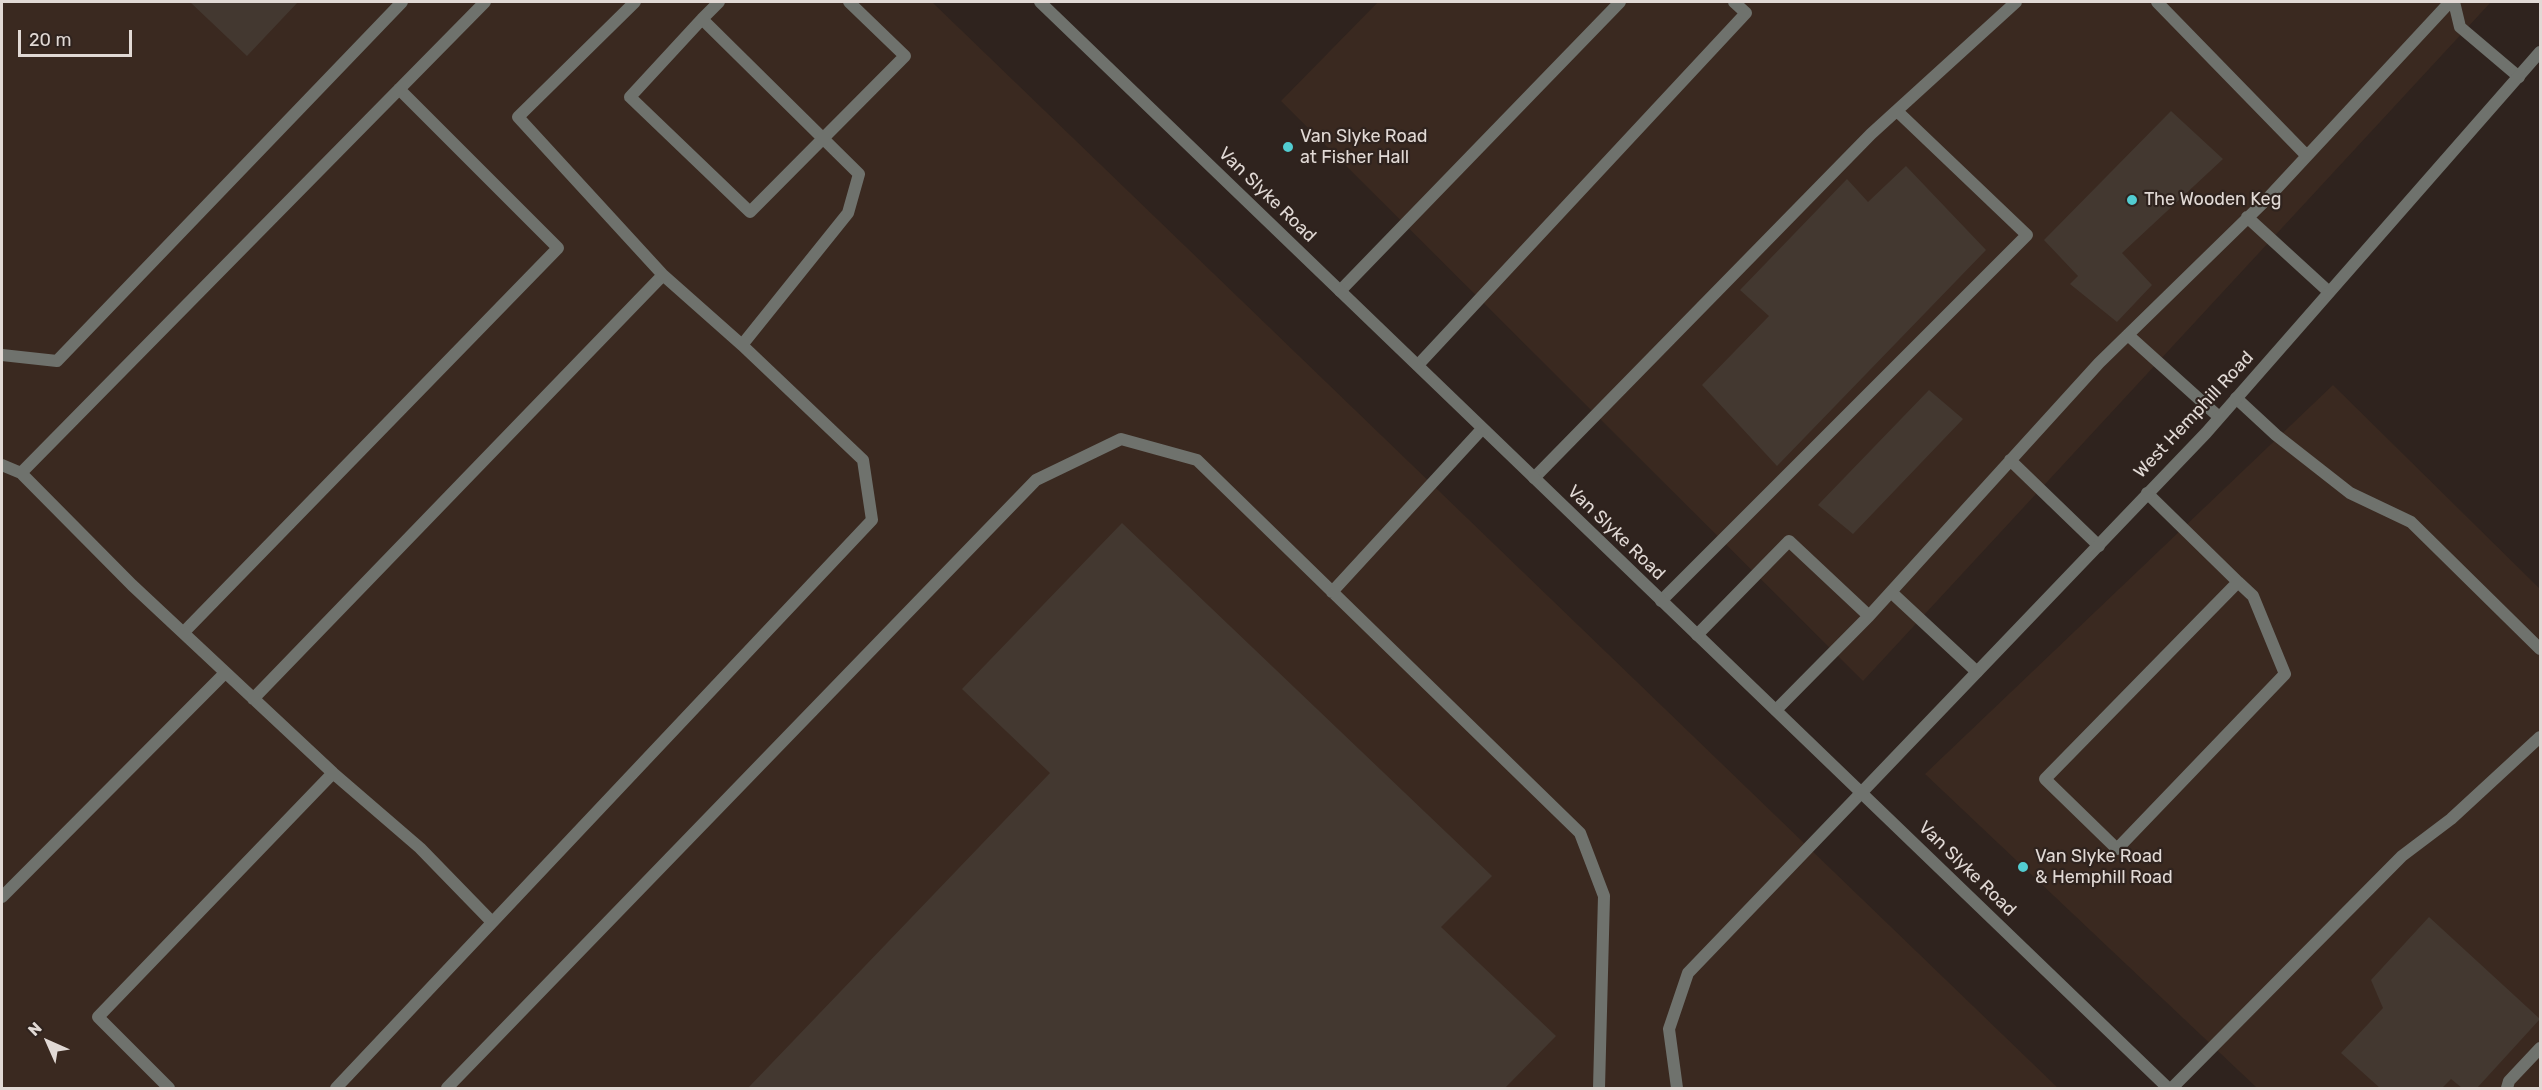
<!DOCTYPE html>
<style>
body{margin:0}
#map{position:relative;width:2542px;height:1090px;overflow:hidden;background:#2f231e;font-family:Rubik,sans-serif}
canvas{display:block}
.frame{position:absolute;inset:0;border:3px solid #e1d9d5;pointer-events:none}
.north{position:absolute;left:18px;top:1012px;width:60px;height:60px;-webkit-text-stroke:4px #2f231e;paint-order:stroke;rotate:315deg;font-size:16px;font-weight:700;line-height:24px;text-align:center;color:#e1d9d5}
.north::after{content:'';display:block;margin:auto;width:21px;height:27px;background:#e1d9d5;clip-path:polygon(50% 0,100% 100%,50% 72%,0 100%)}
.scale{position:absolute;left:18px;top:30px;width:114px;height:27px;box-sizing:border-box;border:3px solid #e1d9d5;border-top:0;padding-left:8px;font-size:18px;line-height:21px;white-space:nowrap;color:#e1d9d5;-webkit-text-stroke:4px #2f231e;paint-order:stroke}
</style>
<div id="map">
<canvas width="2542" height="1090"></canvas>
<div class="frame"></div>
<div class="north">N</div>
<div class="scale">20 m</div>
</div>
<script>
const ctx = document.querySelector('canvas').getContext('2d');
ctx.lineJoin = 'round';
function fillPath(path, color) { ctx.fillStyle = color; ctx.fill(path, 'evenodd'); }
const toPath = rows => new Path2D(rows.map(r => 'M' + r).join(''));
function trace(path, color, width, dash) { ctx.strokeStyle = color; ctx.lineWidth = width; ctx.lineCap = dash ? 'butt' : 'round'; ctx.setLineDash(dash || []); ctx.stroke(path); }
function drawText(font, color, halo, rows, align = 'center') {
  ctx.font = font + ' Rubik,sans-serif'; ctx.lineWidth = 4.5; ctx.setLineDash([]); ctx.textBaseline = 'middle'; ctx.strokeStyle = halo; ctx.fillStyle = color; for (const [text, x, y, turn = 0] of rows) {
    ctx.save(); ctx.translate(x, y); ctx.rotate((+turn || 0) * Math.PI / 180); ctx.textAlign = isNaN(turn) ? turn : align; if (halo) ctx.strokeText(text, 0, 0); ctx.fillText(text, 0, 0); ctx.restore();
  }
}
fillPath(toPath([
 [2,2,932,2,2058,1088,2,1088],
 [1378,2,2491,2,1863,681,1281,101],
 [2333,385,2540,589,2540,1088,2257,1088,1925,774]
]), '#3a2920');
fillPath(toPath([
 [190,2,298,2,247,56],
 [2171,111,2223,159,2122,253,2152,285,2117,322,2070,284,2078,276,2044,240],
 [1906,166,1986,250,1777,466,1702,385,1769,316,1740,290,1847,179,1868,202],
 [1929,390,1963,419,1853,534,1818,505],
 [1122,523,1492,876,1441,927,1556,1036,1505,1088,748,1088,1050,773,962,689],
 [2429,917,2540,1019,2477,1088,2462,1088,2451,1079,2442,1088,2380,1088,2341,1053,2383,1008,2371,980]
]), '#433830');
trace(toPath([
 [719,2,702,19,859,174,848,213,742,345],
 [2157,2,2307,156],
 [2454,2,2460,27,2519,77],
 [702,19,630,97,750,212,905,56,849,2],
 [2247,217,2329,292],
 [1340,291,1620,2],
 [2128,335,2219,417],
 [2,355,57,361,402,2],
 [1418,365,1746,13,1734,2],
 [2236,398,2276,435,2350,493,2411,522,2540,649],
 [2010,460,2099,546],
 [2,465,21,473,485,2],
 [21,473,132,585,333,773,420,848,492,922],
 [1534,478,1871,134,2016,2],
 [2147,493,2238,582,2253,596,2285,674,2117,849,2045,779,2238,582],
 [1332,592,1482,429],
 [1891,592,1977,672],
 [1661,601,2027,235,1897,111],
 [184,632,558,248,399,89],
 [1697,635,1789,541,1869,616],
 [253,699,663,275,518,117,635,2],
 [1776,710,1869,616,2099,363,2267,199,2450,2],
 [2,897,225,673],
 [169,1088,98,1017,333,773],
 [336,1088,872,520,863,460,742,345,663,275],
 [447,1088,1036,480,1121,439,1197,460,1580,833,1604,896,1599,1088],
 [1677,1088,1669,1029,1688,973,1862,792],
 [2172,1088,2402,856,2451,819,2540,737],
 [2507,1088,2509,1081,2540,1048]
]), '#6f726d', 12);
trace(toPath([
 [1040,2,2168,1088],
 [1862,792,2206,433,2540,52]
]), '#6f726d', 12);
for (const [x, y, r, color] of [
 [1288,147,6,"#52ccd1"],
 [2132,200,6,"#52ccd1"],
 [2023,867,6,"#52ccd1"]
]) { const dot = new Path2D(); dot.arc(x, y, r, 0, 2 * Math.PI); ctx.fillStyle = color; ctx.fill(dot); trace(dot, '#2f231e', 2); }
drawText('18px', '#e1d9d5', '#2f231e', [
 ["Van Slyke Road",1300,137],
 ["at Fisher Hall",1300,158],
 ["The Wooden Keg",2144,200],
 ["Van Slyke Road",2035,857],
 ["& Hemphill Road",2035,878]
], 'left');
drawText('18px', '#e1d9d5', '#2f231e', [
 ["Van Slyke Road",1267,195,44],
 ["West Hemphill Road",2194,415,-47],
 ["Van Slyke Road",1616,533,44],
 ["Van Slyke Road",1967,869,44]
]);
</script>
